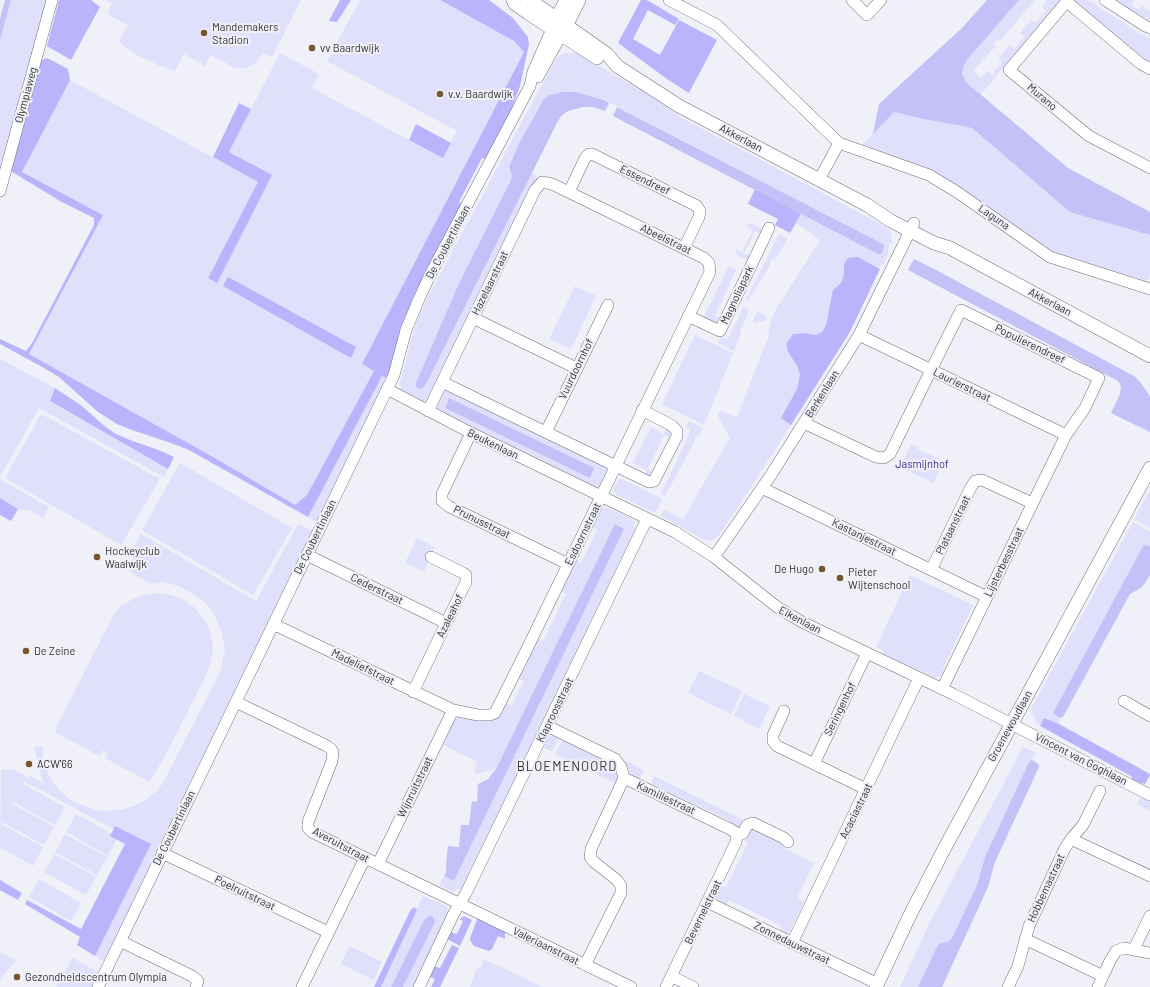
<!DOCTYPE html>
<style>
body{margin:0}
canvas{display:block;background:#f0f0f8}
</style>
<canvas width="1150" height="987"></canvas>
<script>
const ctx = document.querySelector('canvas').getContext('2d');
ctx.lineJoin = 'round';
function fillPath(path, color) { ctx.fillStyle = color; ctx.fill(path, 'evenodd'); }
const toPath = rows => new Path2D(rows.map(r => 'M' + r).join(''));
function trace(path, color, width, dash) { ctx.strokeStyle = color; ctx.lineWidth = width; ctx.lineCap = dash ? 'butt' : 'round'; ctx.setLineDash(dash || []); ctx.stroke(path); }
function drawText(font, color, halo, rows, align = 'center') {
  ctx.font = font + ' Barlow,sans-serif'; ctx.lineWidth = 4; ctx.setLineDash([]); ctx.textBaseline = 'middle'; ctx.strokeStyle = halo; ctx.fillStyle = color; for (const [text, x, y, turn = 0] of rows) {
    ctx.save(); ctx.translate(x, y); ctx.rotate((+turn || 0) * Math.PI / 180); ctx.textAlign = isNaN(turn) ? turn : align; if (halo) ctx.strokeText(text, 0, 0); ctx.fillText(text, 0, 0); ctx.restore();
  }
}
fillPath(toPath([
 [11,0,48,0,0,171,0,40],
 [105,0,301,0,272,57,263,53,255,63,247,68,235,68,211,55,205,66,184,54,175,71,160,66,137,55,119,42,128,25,107,14,112,4],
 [360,0,440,0,514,41,524,52,362,364,374,371,307,495,295,506,213,457,29,354,103,215,22,172,70,80,258,182,208,278,272,176,229,152,280,53,319,74,312,88,443,158,457,131,327,61],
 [1019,0,1035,0,1000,41,997,39,993,44,996,46,973,71,981,78,987,71,992,75,1002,62,998,59,1009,45,1014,49,1024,37,1020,33,1031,20,1035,23,1041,17,1046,11,1042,7,1047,0,1061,0,981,94,967,83,962,74,963,68,967,60],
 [1072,0,1088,0,1142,35,1150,38,1150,65],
 [1116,0,1133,0,1134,1,1131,5,1139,10,1142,6,1149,11,1150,10,1150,21],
 [565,53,577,53,647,94,684,119,886,227,890,231,892,237,892,243,889,244,888,253,884,264,877,267,858,257,844,264,844,275,841,283,830,304,826,325,822,332,816,335,804,333,793,334,786,344,788,353,797,366,800,374,797,389,782,418,791,425,747,493,719,535,713,540,709,541,705,540,660,516,664,509,683,519,730,438,718,416,720,411,737,417,769,335,768,334,773,314,820,240,796,223,801,214,876,253,883,244,605,100,576,92,563,92,550,95,510,182,460,281,423,388,426,384,531,173,537,176,430,398,428,400,423,402,405,394,401,389,400,383,416,323,428,297,554,62,560,55],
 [894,112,923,119,968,127,973,129,985,139,1070,211,1150,235,1150,273,1147,284,1052,253,946,179,861,146],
 [751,223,760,228,762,231,762,234,755,231,744,253,751,256,749,258,746,259,737,255,735,251,736,249,742,252,753,230,747,227,748,224],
 [779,234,788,239,775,259,771,260,770,262,771,264,748,301,746,300],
 [729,266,736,270,715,315,721,318,719,321,715,323,703,318],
 [575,286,596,296,571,349,549,339],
 [744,306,748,309,748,313,743,326,740,329,740,331,741,333,734,351,718,343,721,337,728,339],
 [757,311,766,316,766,320,765,321,753,323,753,321],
 [695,335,733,353,704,425,662,404],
 [0,359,55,388,50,401,54,404,168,469,164,477,39,408,0,477,1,480,49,507,43,518,30,510,18,509,0,498],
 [382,375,388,378,318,523,308,517],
 [448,391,602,465,605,467,607,471,599,487,595,488,473,430,438,410,437,403,442,394,444,392],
 [41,414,160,479,121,545,5,478],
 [689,421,703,428,699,435,695,437,695,441,665,496,661,494,691,430,686,427],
 [651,427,663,434,667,427,671,432,671,438,664,435,648,469,654,473,650,477,643,476,646,470,633,463],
 [911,444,918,447,917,449,944,461,933,483,900,467],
 [180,463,292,528,253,595,142,530],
 [619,479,622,479,663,499,655,513,615,494,613,489],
 [1150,490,1150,528,1134,519],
 [606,507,632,519,634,522,633,526,636,528,587,629,589,631,577,649,573,665,570,664,507,795,509,796,500,809,493,829,493,830,490,829,461,890,458,889,455,891,452,892,439,885,444,876,454,881,624,529,615,525,496,769,475,774,475,766,478,762,443,745,446,740,446,734,454,719,457,717,460,716,484,720,505,703,512,705,524,681,517,678,537,639,543,641,566,594,560,591,575,560,581,563,597,530,591,526,598,509,601,511,603,508],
 [1133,522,1150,532,1150,546,1144,545,1142,548,1054,711,1054,714,1060,718,1059,724,1044,718,1040,726,1036,723,1035,717,1031,715,1032,707],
 [298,524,313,531,107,963,95,956,150,844,115,826,113,829,24,781,6,814,12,804,54,827,44,845,2,822,1,824,43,847,33,866,0,847,1,770,7,769,13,769,28,778,31,776,43,783,34,747,43,746,43,758,47,772,53,782,63,794,74,802,96,810,110,811,123,809,136,805,147,799,158,790,165,779,220,672,223,659,225,649,221,631,217,621,212,611,204,602,195,595,179,586,161,582,150,584,129,571,128,569,134,556,130,554,141,534,256,601],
 [417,538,435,547,424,572,405,563],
 [910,575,973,605,943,668,944,671,941,676,936,677,935,678,884,654,883,650,876,647],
 [156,593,167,594,178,597,187,602,195,608,207,623,211,634,213,649,210,665,205,677,163,760,149,782,105,758,108,753,103,750,99,756,55,732,57,726,113,616,120,607,131,600,143,595],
 [699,671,742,691,731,714,688,693],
 [744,694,770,706,759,729,741,720,741,719,734,715],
 [555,734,560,736,552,751,544,748,548,738],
 [563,738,611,761,615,766,619,778,617,784,555,754],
 [1023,747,1036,753,1032,760,1029,762,985,857,977,885,952,938,949,941,939,944,937,947,918,987,900,987,931,920],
 [618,757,644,770,639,780,633,777],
 [654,776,743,820,739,828,730,824,728,820,651,783],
 [23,784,65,807,55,825,13,802],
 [1142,795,1150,799,1150,811,1137,804],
 [76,814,118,837,108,856,66,832],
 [749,827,783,840,786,846,785,849,814,863,797,898,804,902,788,934,785,934,780,932,782,926,729,900,726,906,720,903,716,898,716,895,720,885,726,887,748,843,743,840],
 [65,834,107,857,97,875,55,852],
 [54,854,96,877,86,895,44,872],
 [39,879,81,903,71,921,29,897],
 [423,896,446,906,448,910,448,915,413,987,403,987,435,922,434,919,432,916,429,916,424,920,391,987,381,987,416,912,417,909],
 [350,946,382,962,374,980,341,964],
 [0,952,16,961,0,979],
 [73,958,101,974,94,987,56,987],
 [484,960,493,963,542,987,470,987,477,968,480,969]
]), '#e0dffc');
fillPath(toPath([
 [59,0,91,0,100,7,71,60,47,46],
 [340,0,351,0,337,22,329,21],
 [440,0,489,0,513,18,528,37,529,44,520,86,512,108,486,159,482,158,459,202,462,204,415,293,402,325,388,378,382,376,308,517,189,450,171,443,129,429,117,424,98,412,59,377,44,368,0,344,0,339,26,351,32,343,94,225,94,218,60,201,9,170,39,61,47,58,68,69,70,80,22,172,103,215,29,354,213,457,295,505,307,495,374,371,362,364,524,52,514,41],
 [641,0,647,0,679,19,675,25,648,10,633,39,660,55,679,20,717,40,689,93,667,79,618,43],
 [239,103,251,109,229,152,272,175,217,283,208,278,258,182,213,157],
 [416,124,451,143,443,158,409,140],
 [755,189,801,214,790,233,775,225,778,219,748,204],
 [858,257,880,269,850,332,791,425,781,418,797,389,800,374,797,366,788,352,786,344,793,334,804,333,816,335,822,332,826,325,833,290,841,283,844,275,844,264,848,258],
 [228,277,356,347,351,358,223,286],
 [55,388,82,406,102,424,114,433,130,440,156,449,174,457,168,469,50,401],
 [0,498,18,509,11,521,0,515],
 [1044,718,1059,724,1150,774,1150,775,1145,784,1140,783,1132,779,1131,776,1040,726],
 [115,826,151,844,95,956,77,945,80,937,25,904,27,900,81,929,125,844,110,836],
 [0,880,22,893,18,900,0,890],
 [414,907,417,909,416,912,381,987,374,987,410,911],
 [464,916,472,920,460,946,447,939,450,932,457,934,463,921,457,918,460,919],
 [478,917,504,931,505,932,505,939,498,936,492,949,489,951,474,946,471,942,470,938],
 [452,945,459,948,440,987,431,987,435,979,429,976,434,966,440,968]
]), '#b9b4fc');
fillPath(toPath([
 [5,0,11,0,0,40,0,19],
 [987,0,1019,0,967,60,963,68,962,74,967,83,1068,168,1150,212,1150,235,1070,212,985,139,973,129,968,127,923,119,894,112,873,134,879,104,962,28],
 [563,92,576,92,604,100,609,103,605,111,593,107,583,107,568,111,561,116,557,123,426,384,423,388,418,389,416,386,416,383,460,281,510,182,512,176,509,167,520,142,544,99,550,95],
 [617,107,883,244,884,246,882,253,880,254,876,253,613,116],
 [914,259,936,270,1134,376,1140,382,1150,396,1150,432,1111,413,1120,394,1121,388,1120,384,1118,381,908,270],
 [449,398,594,468,590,478,445,408],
 [615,524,624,529,454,881,444,876,446,872,446,865,448,846,459,847,461,825,469,825,472,801,477,802,478,784,488,779,496,769],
 [1144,545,1150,546,1150,575,1145,583,1141,588,1130,594,1063,717,1060,718,1054,714,1054,711,1142,548],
 [1032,760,1038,764,1039,767,995,862,988,887,942,987,918,987,937,947,939,944,949,941,952,938,977,885,985,857,1029,762],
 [429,916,432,916,434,919,435,922,403,987,391,987,424,920]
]), '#c4c1f8');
const minor = toPath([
 [669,0,717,25,839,143,929,175,957,192,1050,257,1150,289],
 [852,0,867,15,881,0],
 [1068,0,1009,70,1089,136,1150,168],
 [1105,0,1145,26,1150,28],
 [1067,2,1141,64,1150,69],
 [538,77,561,35],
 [819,180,839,143],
 [0,191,52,0],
 [569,192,585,158,589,154,592,154,697,206,700,211,699,217,684,248],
 [688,316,720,331,769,228],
 [473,318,576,368],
 [859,335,1066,435],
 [442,382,649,482,654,481,677,436,677,431,671,425,642,410],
 [387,389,471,433,675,532,714,557,777,607,802,622,953,694,1150,795],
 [804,423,876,457,884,458,890,454,931,370,961,310,1099,378,1085,408,1066,435,942,689],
 [546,432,608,305],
 [471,433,442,494,442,501,448,506,568,564],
 [762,488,987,597],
 [307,555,446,623],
 [714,557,771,475,859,335,914,223],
 [931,570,971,487,975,481,982,480,1032,503],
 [273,624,453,710,478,715,490,715,495,713,525,653,710,272,709,263,704,258,552,184,542,182,535,190,428,411],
 [413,692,466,582,466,575,463,573,431,557],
 [1124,701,1150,716],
 [236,702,327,746,331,749,333,752,332,761,308,822,308,828,312,832,631,987],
 [784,711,773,735,773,741,777,746,866,789],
 [547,726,615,759,621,767,624,778,730,829,735,832,737,836,743,833,747,825,753,823,784,838,788,842],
 [814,764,867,653],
 [1071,839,1150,876],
 [162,853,328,932],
 [378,864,453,710],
 [707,902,878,984],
 [1025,939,1103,976],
 [120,941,192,976,198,981,196,987],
 [792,943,919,678],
 [1134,949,1150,916],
 [585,965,621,893,621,886,617,880,594,862,590,857,591,849,624,778],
 [671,976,693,987],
 [98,987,394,375,406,330,419,299,431,273,530,86,533,72,552,29],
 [302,987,365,858],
 [419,987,453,915,466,893,647,519],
 [666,987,736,842,737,836],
 [1008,987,1018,966,1029,926,1065,848,1071,839,1083,825,1100,791],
 [1098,987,1110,961,1116,951,1124,948,1150,953]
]);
const tertiary = toPath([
 [513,0,515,4,528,13,597,58],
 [528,0,540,7,607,54,617,66,679,106,867,205,891,221,934,243,950,248,1150,356],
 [553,25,566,0],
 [562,34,579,0],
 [876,987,909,917,942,853,1150,468]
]);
trace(minor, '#6d6d74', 12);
trace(tertiary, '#6d6d74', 14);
trace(minor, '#fff', 11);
trace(tertiary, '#fff', 13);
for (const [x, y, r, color] of [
 [204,33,4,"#77552d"],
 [312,48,4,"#77552d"],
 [440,94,4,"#77552d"],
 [97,557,4,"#77552d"],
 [822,569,4,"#77552d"],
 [840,578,4,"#77552d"],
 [26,651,4,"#77552d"],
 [29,764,4,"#77552d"],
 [17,977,4,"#77552d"]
]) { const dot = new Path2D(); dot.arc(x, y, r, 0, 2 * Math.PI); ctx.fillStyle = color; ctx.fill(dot); trace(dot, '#f0f0f8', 1.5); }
drawText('11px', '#343437', '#f0f0f8', [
 ["Mandemakers",212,27],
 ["Stadion",212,40],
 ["vv Baardwijk",320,48],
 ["v.v. Baardwijk",448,94],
 ["Hockeyclub",105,551],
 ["Waalwijk",105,564],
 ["De Hugo",814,569,"right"],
 ["Pieter",848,572],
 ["Wijtenschool",848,585],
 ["De Zeine",34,651],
 ["ACW'66",37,764],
 ["Gezondheidscentrum Olympia",25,977]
], 'left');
drawText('11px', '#343437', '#f0f0f8', [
 ["Olympiaweg",26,95,-75],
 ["Murano",1042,97,40],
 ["Akkerlaan",741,138,28],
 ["Essendreef",645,180,26],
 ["Laguna",994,217,35],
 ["Abeelstraat",666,239,26],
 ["De Coubertinlaan",448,242,-62],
 ["Hazelaarstraat",490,283,-64],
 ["Magnoliapark",737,295,-65],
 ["Akkerlaan",1050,302,28],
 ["Populierendreef",1030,344,26],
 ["Vuurdoornhof",576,369,-64],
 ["Laurierstraat",962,385,26],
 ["Berkenlaan",822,394,-58],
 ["Beukenlaan",493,444,26],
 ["Prunusstraat",482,522,26],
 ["Plataanstraat",953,525,-64],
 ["Esdoornstraat",583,534,-64],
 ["De Coubertinlaan",315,537,-64],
 ["Kastanjestraat",864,537,26],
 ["Lijsterbesstraat",1004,562,-64],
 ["Cederstraat",377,589,26],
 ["Azaleahof",450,616,-64],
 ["Eikenlaan",800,620,28],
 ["Madeliefstraat",363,667,26],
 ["Seringenhof",840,709,-64],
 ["Klaproosstraat",555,710,-64],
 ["Groenewoudlaan",1010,726,-61],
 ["Vincent van Goghlaan",1081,759,27],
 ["Wijnruitstraat",415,787,-64],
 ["Kamillestraat",666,798,25],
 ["Acaciastraat",856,811,-64],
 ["De Coubertinlaan",174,828,-64],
 ["Averuitstraat",341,845,28],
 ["Hobbemastraat",1046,888,-65],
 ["Poelruitstraat",245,893,26],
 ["Bevernelstraat",703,912,-64],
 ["Zonnedauwstraat",792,943,26],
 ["Valeriaanstraat",546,946,26]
]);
drawText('11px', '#3f278c', '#f0f0f8', [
 ["Jasmijnhof",922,464]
]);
ctx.letterSpacing = '1px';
drawText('13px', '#343437', '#f0f0f8', [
 ["BLOEMENOORD",567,767]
]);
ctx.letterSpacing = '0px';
</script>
